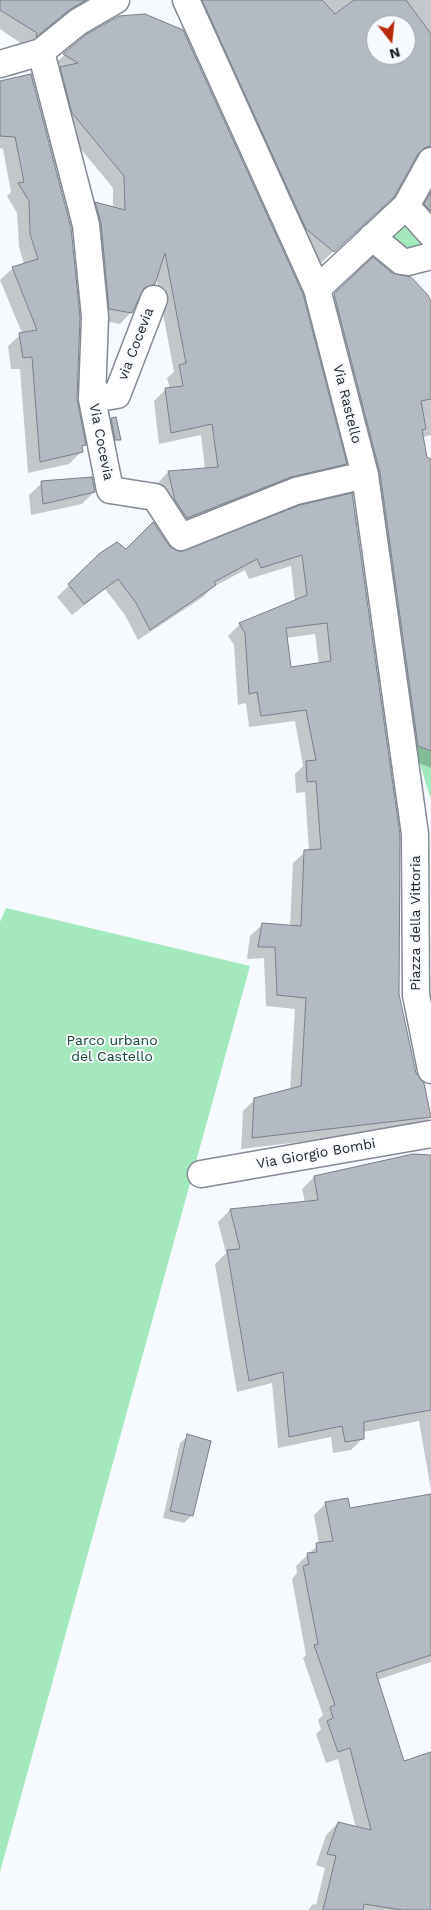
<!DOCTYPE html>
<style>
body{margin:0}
#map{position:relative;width:431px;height:1910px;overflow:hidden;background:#f6f9fd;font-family:"Work Sans",sans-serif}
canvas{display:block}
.north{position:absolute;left:366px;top:15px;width:50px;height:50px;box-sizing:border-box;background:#f6f9fd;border:1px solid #9fa2a6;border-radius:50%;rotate:164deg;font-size:14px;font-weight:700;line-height:20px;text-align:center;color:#1d2024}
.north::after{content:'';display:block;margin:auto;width:18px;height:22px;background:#b52a0a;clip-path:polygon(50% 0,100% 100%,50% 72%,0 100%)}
</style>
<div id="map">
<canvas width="431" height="1910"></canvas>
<div class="north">N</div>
</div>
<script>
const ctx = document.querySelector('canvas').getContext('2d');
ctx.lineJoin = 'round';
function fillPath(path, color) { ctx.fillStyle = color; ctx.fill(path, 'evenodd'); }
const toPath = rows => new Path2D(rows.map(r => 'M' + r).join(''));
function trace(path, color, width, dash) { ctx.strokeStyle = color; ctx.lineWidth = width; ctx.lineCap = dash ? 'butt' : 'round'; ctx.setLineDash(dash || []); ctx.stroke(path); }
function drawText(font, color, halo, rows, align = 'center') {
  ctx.font = font + ' "Work Sans",sans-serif'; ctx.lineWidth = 4; ctx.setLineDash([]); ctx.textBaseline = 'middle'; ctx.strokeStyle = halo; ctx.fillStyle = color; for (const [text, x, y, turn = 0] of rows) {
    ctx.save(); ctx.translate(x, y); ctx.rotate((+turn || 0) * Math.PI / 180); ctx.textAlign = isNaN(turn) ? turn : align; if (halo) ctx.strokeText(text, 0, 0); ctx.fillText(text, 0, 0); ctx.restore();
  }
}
fillPath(toPath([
 [409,223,425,238,416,250,410,251,391,240,399,229],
 [414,745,431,751,431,800],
 [6,908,250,966,0,1872,0,922]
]), '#a4e9be');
fillPath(toPath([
 [0,0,93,0,57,21,25,46,0,29],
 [181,0,431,0,431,164,419,158,414,159,380,208,321,263,294,241],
 [376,25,406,25,406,55,376,55],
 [87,35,345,463,333,475,175,530,163,512,157,484,168,472,205,469,201,435,159,444,154,401,166,389,170,389,167,378,174,372,156,276,154,284,139,297,131,312,120,324,98,320,84,214,96,203,113,208,113,188,61,125,52,66],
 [30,75,76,399,84,445,81,448,81,452,69,464,28,473,20,369,11,369,8,346,22,333,0,280,13,268,24,264,19,247,17,213,7,196,11,192,3,149,0,148,0,83],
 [431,181,431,230,413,217],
 [335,295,431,306,431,435,414,440,409,445,431,461,431,768,406,758,322,307],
 [112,419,119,439,112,443,108,423],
 [42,483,94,492,82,504,31,515,29,495],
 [351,495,398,994,415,1073,423,1083,431,1117,420,1128,241,1149,243,1111,255,1099,290,1090,295,1009,266,1006,264,958,247,959,250,936,262,925,290,927,293,863,305,852,309,851,305,792,296,793,295,774,303,766,295,721,249,727,246,703,238,705,234,645,228,636,240,624,295,602,291,566,249,579,245,570,213,587,203,597,138,640,125,615,105,589,72,615,57,597,101,554,168,546,180,553],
 [315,634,319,664,290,669,286,638],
 [431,1156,431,1490,419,1421,363,1432,363,1438,351,1450,333,1453,331,1437,278,1448,272,1383,237,1392,215,1264,226,1253,218,1222,230,1210,305,1202,302,1189,314,1177],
 [188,1436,192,1515,184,1523,163,1518,180,1443],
 [431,1496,431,1662,377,1680,403,1762,431,1754,431,1910,308,1910,313,1904,316,1905,325,1868,316,1865,326,1835,338,1823,356,1828,338,1759,326,1763,316,1734,321,1729,318,1720,323,1715,303,1658,306,1655,292,1579,297,1573,296,1566,319,1544,314,1515,326,1503,349,1510]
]), '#0003');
const building = toPath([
 [0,0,86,0,69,10,36,37,37,33,0,10,0,0],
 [202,0,322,0,335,14,354,0,406,0,431,34,431,146,424,148,418,154,394,197,334,252,306,229,202,0],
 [376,25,406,25,406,55,376,55,376,25],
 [145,14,183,30,303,294,347,464,291,477,187,518,175,500,168,471,218,467,212,424,171,433,165,388,183,386,179,365,186,363,165,253,155,284,144,288,132,313,109,309,101,223,95,202,125,210,124,176,72,113,60,67,78,63,63,54,87,34,119,16,145,14],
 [31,74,71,228,80,317,77,399,86,445,82,446,83,452,40,462,32,357,23,358,19,333,37,330,12,267,38,259,30,234,29,201,18,183,24,182,15,137,0,136,0,81,31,74],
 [431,192,431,211,424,204,431,192],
 [373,257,392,273,411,277,428,295,431,302,431,399,421,401,426,429,422,430,427,457,431,459,431,751,418,746,380,473,334,294,373,257],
 [116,417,121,440,115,440,111,418,116,417],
 [92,477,95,492,43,504,41,481,92,477],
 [352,493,400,835,399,994,416,1073,424,1083,431,1117,252,1138,254,1098,301,1086,306,998,277,995,275,947,258,947,262,923,301,926,304,850,321,849,316,781,307,782,306,761,316,760,306,710,261,716,257,692,249,694,245,633,239,623,307,595,302,555,261,568,257,559,214,582,216,585,150,630,136,603,118,579,84,604,68,584,100,553,117,542,126,549,153,522,169,546,180,552,300,505,352,493],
 [327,623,331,661,291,667,286,628,327,623],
 [413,1154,431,1155,431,1410,364,1422,364,1439,345,1442,342,1426,289,1437,283,1372,249,1381,227,1250,240,1249,230,1209,318,1200,314,1176,413,1154],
 [187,1434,211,1441,193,1516,170,1511,187,1434],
 [431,1494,431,1655,376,1673,404,1761,431,1752,431,1910,402,1910,364,1904,363,1910,323,1910,336,1856,327,1854,338,1822,371,1830,350,1748,338,1752,327,1721,333,1718,330,1707,335,1705,314,1645,318,1644,303,1566,309,1564,307,1553,317,1552,316,1543,333,1541,325,1502,348,1498,350,1508,431,1494]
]);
fillPath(building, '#b3bac4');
trace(building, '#787f88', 1);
const street = toPath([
 [186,0,317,289,365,475,415,834,416,995,431,1070],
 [41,52,86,225,95,317,92,399,110,490,155,497,181,537,296,491,365,475],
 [0,64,41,52,78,22,116,0],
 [406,206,431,234],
 [372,237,401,261,408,262,431,256],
 [317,289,406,206,431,161],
 [92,399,117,395,154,299],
 [201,1174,431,1134]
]);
trace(street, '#838a93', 29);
trace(street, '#fff', 26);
drawText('14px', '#1d2024', '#f6f9fd', [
 ["via Cocevia",136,344,-69],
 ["Via Rastello",347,404,76],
 ["Via Cocevia",101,442,79],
 ["Piazza della Vittoria",416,923,-90],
 ["Via Giorgio Bombi",316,1154,-10]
]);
drawText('14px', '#124b2e', '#f6f9fd', [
 ["Parco urbano",112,1041],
 ["del Castello",112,1057]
]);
</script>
